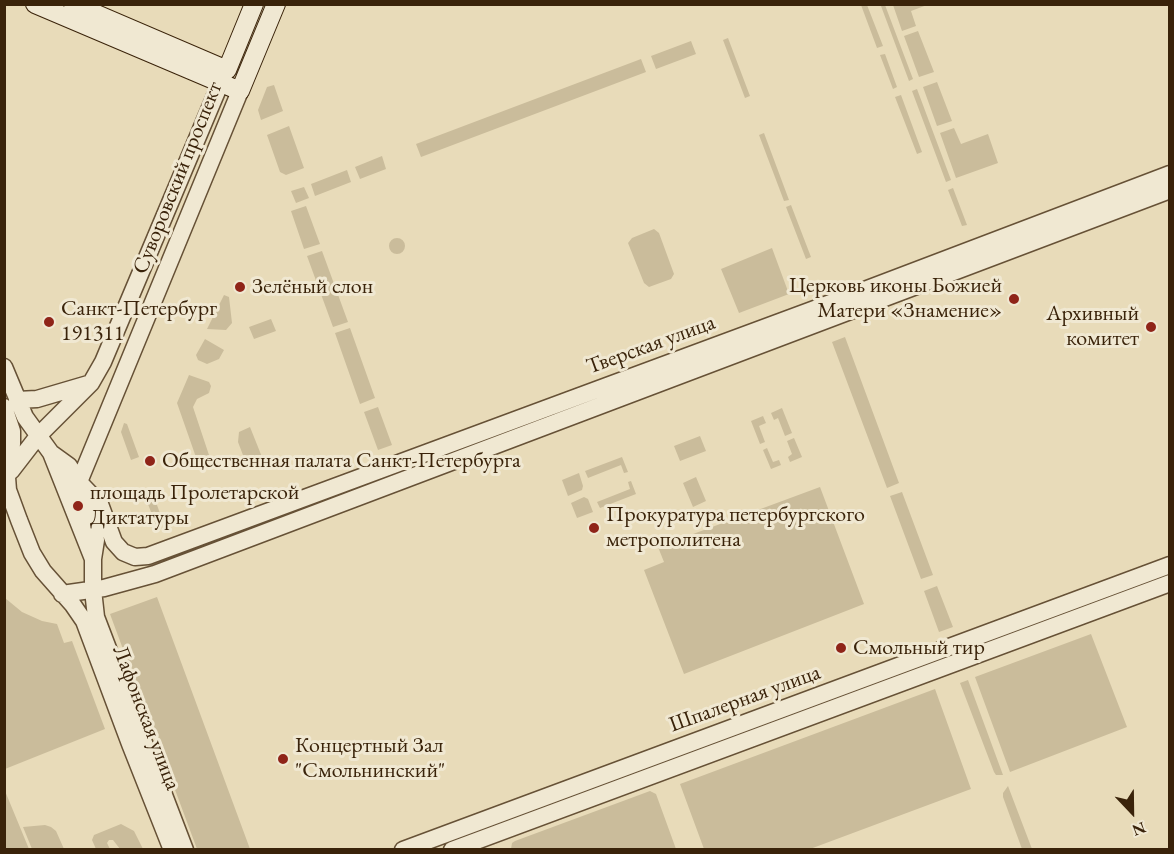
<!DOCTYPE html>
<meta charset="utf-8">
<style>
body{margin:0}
#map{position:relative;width:1174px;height:854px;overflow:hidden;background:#e8dbb9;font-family:"EB Garamond",serif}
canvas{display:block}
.frame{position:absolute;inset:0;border:6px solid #3a230a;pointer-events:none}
.north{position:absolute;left:1102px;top:782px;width:60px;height:60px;-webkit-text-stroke:4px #f0e8d2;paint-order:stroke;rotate:158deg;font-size:16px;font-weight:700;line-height:24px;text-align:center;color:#3a230a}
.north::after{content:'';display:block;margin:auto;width:21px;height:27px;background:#3a230a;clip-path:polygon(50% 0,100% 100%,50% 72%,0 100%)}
</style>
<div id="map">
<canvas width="1174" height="854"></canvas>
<div class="frame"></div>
<div class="north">N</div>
</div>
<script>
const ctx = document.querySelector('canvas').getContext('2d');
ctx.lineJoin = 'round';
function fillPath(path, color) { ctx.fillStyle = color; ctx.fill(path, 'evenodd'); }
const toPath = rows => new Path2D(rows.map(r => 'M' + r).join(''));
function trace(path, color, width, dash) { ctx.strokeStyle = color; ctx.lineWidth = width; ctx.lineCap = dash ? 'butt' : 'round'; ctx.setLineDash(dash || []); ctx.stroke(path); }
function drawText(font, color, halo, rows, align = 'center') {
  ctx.font = font + ' "EB Garamond",serif'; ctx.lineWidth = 6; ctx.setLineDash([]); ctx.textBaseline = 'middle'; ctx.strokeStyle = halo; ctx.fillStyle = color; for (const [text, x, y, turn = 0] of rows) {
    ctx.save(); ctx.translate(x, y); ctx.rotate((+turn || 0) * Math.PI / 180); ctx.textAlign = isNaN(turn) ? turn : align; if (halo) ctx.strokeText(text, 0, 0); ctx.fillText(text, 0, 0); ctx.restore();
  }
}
fillPath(toPath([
 [861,5,867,5,883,46,877,48],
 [885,5,913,79,909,81,881,6],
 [893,5,893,4,927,5,911,11,916,26,902,31],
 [918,31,934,72,919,77,904,36],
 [728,38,750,96,745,98,723,40],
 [691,41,696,54,656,69,651,56],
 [885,54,897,87,893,89,880,55],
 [641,59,646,72,421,157,416,144],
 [937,82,952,121,937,126,923,87],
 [274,85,283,111,261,120,258,110,267,87],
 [917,89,951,180,946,182,912,91],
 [901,95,922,152,917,154,895,97],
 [289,126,304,168,286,175,280,172,267,135],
 [954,128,961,144,988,134,998,163,956,178,940,133],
 [764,133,789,200,784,201,759,135],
 [382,156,386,169,360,179,355,167],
 [347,170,351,182,315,196,311,184],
 [304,187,309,198,296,203,291,191],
 [953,188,967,225,962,226,948,190],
 [791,205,811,257,806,259,786,207],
 [306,206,320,244,304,249,291,211],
 [654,229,659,233,674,274,671,279,649,287,644,283,628,243,632,238],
 '389 246a8 8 0 1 1 16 0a8 8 0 1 1-16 0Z',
 [772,248,789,294,739,313,721,269],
 [322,251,348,322,333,327,307,256],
 [224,295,229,297,232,323,226,330,207,329],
 [271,319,276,331,254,339,249,327],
 [350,328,375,398,360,404,335,333],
 [845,337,899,483,887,488,832,342],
 [205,339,224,350,219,359,207,364,198,360,196,355],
 [189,375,209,382,211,386,209,393,197,399,193,407,210,458,209,462,203,464,198,463,177,403],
 [378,407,392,445,378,450,364,412],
 [782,408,792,433,785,436,778,418,774,420,771,413],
 [763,416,766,423,759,426,765,442,760,444,751,421],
 [124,423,127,424,139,457,131,460,121,432],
 [250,427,262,457,246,463,238,442,239,432],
 [700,436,706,451,680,461,674,446],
 [794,438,802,457,790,462,788,457,792,454,787,441],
 [767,448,773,462,779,460,781,465,771,469,763,450],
 [622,457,628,472,624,473,621,465,588,478,585,471],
 [579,473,583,486,582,490,568,496,562,480],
 [696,477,706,501,693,507,683,483],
 [631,481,636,494,600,508,597,502,630,489,628,482],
 [820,487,864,604,684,674,644,570,664,562,658,547],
 [151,488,163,522,156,525,143,491],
 [902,492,933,575,921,579,890,496],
 [584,497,588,499,593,512,577,518,571,503],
 [937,586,953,627,939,632,924,591],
 [157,597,250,849,197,849,184,814,110,614],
 [5,598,22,612,42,621,57,624,64,643,72,641,105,729,5,769],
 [1091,634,1127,727,1010,772,975,677],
 [968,680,1003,775,996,775,994,772,960,683],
 [935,689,971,789,810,849,704,849,680,784],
 [1008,786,1032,849,1022,849,1003,797,1003,793],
 [4,791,5,791,29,849,5,849],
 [650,791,656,794,676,849,511,849,512,843,515,841],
 [121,824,134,831,143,849,120,849,113,840,109,840,107,843,110,849,96,849,92,840,94,835],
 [45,825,51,827,56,831,64,849,32,849,23,827]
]), '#cabc9b');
const tertiary = toPath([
 [4,367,25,417,51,453,93,559],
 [17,400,37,399,88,384],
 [4,407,12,431,12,444,7,477,8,490,19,520,32,553,43,571,73,605,84,621,130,744,172,850],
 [51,453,69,466,79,482,90,510,96,540,93,559,93,590,96,617,185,850],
 [11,471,38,436,91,383,103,362,226,70],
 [79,482,100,504,114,542,123,552,135,557,148,556,812,310,1170,174],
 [79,482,240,91],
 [62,594,104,588,155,574,1170,190],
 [403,850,1170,565],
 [452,850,1170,583]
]);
const secondary = toPath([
 [35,4,240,91,276,4],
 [73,4,227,70,254,4]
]);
trace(tertiary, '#665136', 19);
trace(secondary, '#3a230a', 20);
trace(tertiary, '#f0e8d2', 16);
trace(secondary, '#f0e8d2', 18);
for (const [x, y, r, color] of [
 [240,287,6,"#8f2418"],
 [1014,299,6,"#8f2418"],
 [49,322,6,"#8f2418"],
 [1151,327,6,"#8f2418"],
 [150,461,6,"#8f2418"],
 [78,506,6,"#8f2418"],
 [594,528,6,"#8f2418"],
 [841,648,6,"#8f2418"],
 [283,759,6,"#8f2418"]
]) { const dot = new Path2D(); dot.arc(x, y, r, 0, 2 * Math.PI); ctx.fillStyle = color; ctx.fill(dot); trace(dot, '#f0e8d2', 2); }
drawText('22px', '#3a230a', '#f0e8d2', [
 ["Суворовский проспект",178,178,-68],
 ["Тверская улица",651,345,-20],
 ["Шпалерная улица",745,699,-20],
 ["Лафонская улица",146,718,69]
]);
drawText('22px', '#3a230a', '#f0e8d2', [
 ["Церковь иконы Божией",1002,286,"right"],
 ["Матери «Знамение»",1002,311,"right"],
 ["Зелёный слон",252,287],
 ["Санкт-Петербург",61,309],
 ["191311",61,334],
 ["Архивный",1139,314,"right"],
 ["комитет",1139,339,"right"],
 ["Общественная палата Санкт-Петербурга",162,461],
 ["площадь Пролетарской",90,493],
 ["Диктатуры",90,518],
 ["Прокуратура петербургского",606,515],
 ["метрополитена",606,540],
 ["Смольный тир",853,648],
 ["Концертный Зал",295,746],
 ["\"Смольнинский\"",295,771]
], 'left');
</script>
